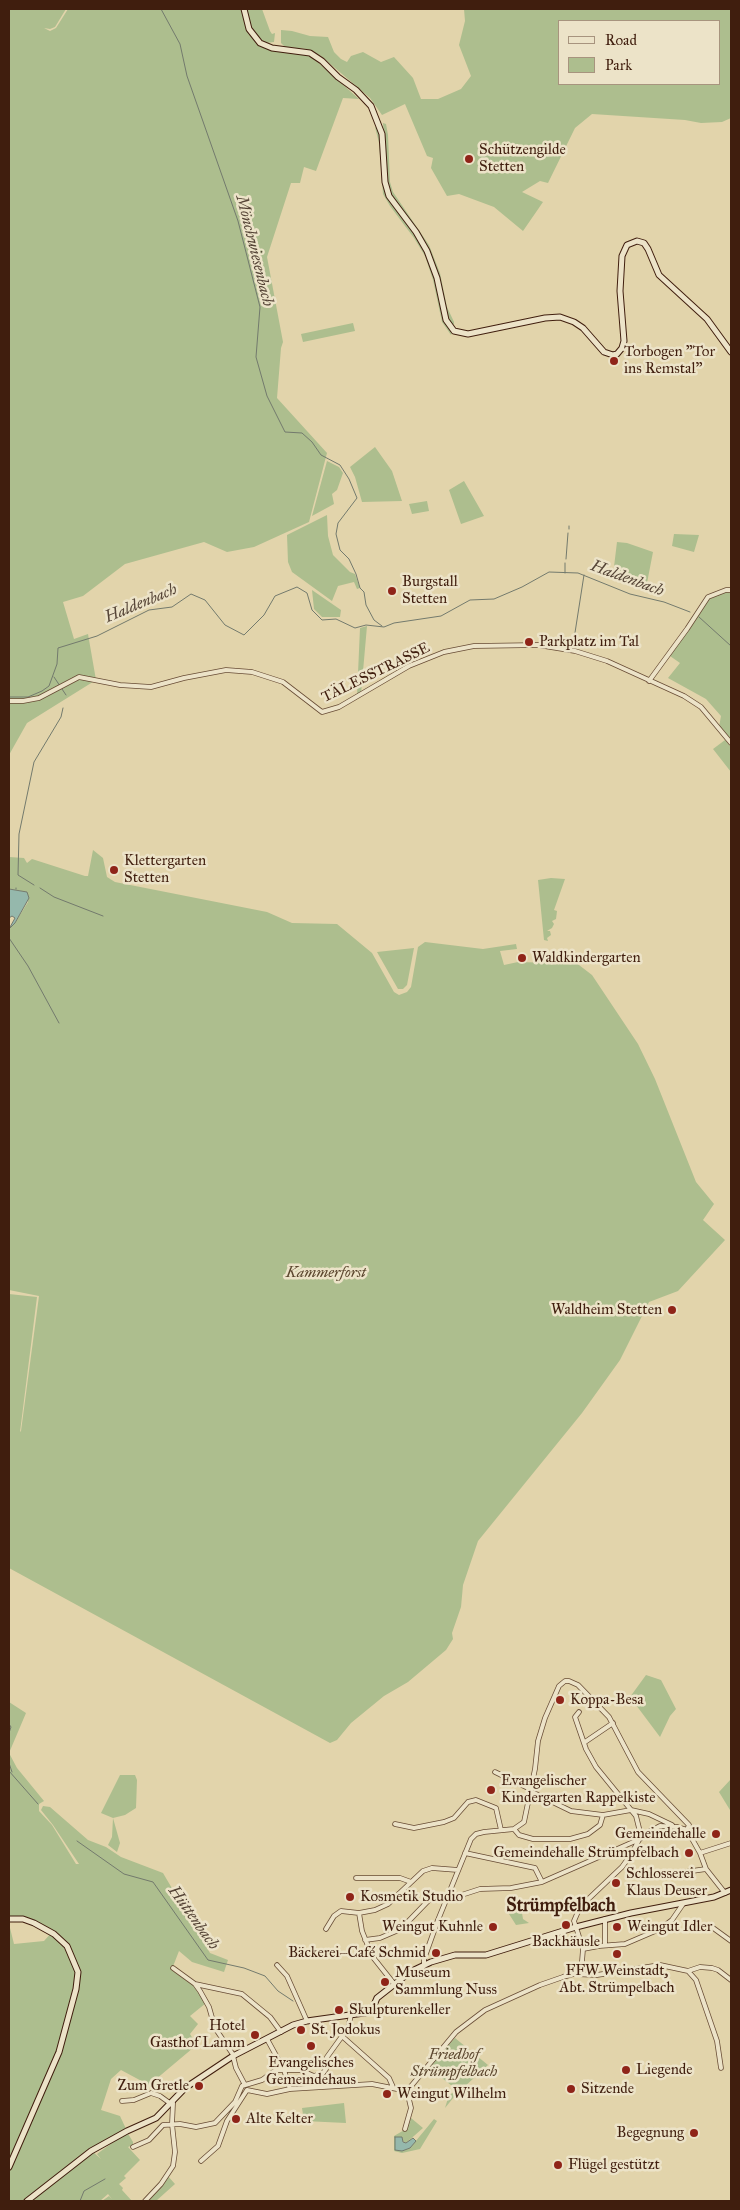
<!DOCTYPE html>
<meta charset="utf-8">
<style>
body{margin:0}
#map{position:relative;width:740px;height:2210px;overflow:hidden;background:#e2d4ab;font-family:"IM FELL Great Primer",serif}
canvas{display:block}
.frame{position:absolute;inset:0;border:10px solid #401e0e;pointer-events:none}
.legend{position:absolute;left:558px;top:20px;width:162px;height:65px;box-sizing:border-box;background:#ece3c8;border:1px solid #a7947e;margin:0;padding:6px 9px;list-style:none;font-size:15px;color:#401e0e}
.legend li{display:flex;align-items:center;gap:10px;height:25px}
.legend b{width:25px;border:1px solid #a7947e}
</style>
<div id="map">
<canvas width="740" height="2210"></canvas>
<div class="frame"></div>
<ul class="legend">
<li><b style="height:6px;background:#ece3c8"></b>Road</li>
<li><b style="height:14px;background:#adbe8e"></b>Park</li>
</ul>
</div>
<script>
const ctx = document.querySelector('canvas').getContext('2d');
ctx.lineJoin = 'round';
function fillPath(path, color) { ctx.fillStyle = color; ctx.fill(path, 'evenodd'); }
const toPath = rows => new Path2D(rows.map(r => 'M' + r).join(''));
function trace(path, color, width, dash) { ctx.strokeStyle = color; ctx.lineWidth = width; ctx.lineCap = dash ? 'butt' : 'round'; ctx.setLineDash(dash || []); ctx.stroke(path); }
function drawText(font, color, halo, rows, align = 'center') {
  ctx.font = font + ' "IM FELL Great Primer",serif'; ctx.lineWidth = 5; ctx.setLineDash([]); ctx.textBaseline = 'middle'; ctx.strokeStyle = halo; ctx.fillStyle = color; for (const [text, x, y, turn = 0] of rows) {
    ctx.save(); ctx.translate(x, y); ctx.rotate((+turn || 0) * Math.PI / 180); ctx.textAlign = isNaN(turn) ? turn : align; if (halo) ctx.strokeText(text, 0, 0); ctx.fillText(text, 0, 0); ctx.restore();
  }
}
fillPath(toPath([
 [10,9,66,9,55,27,50,29,44,28,50,31,56,28,68,9,242,9,247,30,256,43,270,50,311,56,359,99,343,98,316,171,304,167,300,183,291,183,267,257,283,342,281,348,277,398,327,453,309,522,254,547,227,552,204,542,125,564,83,596,63,602,74,639,88,634,96,680,27,723,9,755],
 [247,9,262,9,270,31,272,34,275,33,274,42,266,43,258,37,251,28],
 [464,9,731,9,731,118,722,122,701,123,685,120,592,114,575,128,548,183,540,181,522,192,543,202,523,231,494,207,459,194,447,196,431,168,433,158,427,156,405,104,382,115,370,98,321,56,307,49,285,47,281,43,281,30,292,31,310,36,328,37,334,52,341,59,347,62,351,56,363,52,381,62,394,57,413,78,421,99,438,99,461,89,471,76,459,45,465,21],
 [719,21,719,84,559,84,559,21],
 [383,123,386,124,388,135,390,182,393,192,429,245,440,273,447,307,454,322,454,325,449,321,438,275,428,250,392,197,387,186],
 [375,127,379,129,380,138,385,192,390,202,416,236,428,259,436,281,444,322,452,332,451,335,442,322,433,280,425,256,414,238,390,206,383,194,379,143],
 [353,323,355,331,303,342,301,334],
 [375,447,392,471,402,501,362,502,355,477,350,467],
 [327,461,339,467,343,473,337,490,332,494,334,504,312,516],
 [464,481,484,516,461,524,449,490],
 [427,501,429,511,412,514,409,504],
 [327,515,328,536,333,555,350,572,355,574,360,588,357,589,354,582,338,586,332,601,292,572,288,562,287,535],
 [674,534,699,535,694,552,672,546],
 [617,542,627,543,653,552,647,583,613,575],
 [312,590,341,610,340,617,322,617,314,609],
 [727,592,731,593,731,740,719,727,721,716,706,699,668,678,680,663,670,656,709,598],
 [367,626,361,694,357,696,360,628],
 [725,740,731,747,731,772,713,749],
 [93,850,103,858,107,877,115,882,267,912,292,923,337,924,372,953,394,992,399,995,407,992,411,987,418,947,425,942,483,949,516,944,517,949,500,951,504,965,518,962,555,963,555,954,558,952,566,955,592,975,638,1044,655,1079,696,1182,714,1204,703,1220,725,1240,678,1291,649,1302,620,1360,582,1413,478,1541,463,1585,461,1607,452,1633,453,1639,446,1650,408,1682,384,1696,351,1723,337,1740,330,1743,9,1568,9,1294,37,1297,20,1432,21,1431,39,1296,9,1290,9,929,15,923,28,902,27,892,9,889,9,857,24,858,27,863,32,859,85,876,88,876],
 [551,878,565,879,554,910,557,911,556,919,552,921,554,924,552,928,547,931,550,931,551,935,547,938,548,941,544,940,538,880],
 [414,948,407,985,403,989,398,989,377,952],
 [646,1675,661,1680,676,1709,670,1716,660,1737,630,1697],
 [9,1702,26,1713,9,1753,17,1768,44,1801,39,1804,39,1811,52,1825,76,1864,79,1864,53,1825,41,1810,43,1806,50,1807,88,1840,106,1847,121,1857,163,1873,210,1953,228,1960,224,1972,192,1962,179,1951,172,1969,191,1982,206,2003,190,2016,198,2024,190,2034,193,2039,189,2043,193,2048,149,2085,121,2070,111,2079,101,2110,120,2116,127,2131,92,2151,101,2159,97,2154,127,2132,133,2142,133,2145,128,2147,140,2160,124,2176,126,2178,119,2184,123,2188,122,2190,132,2201,102,2201,109,2196,112,2199,108,2194,100,2201,9,2201,9,1924,14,1944,44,1941,53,1931,37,1922,25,1917,10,1916,9,1912],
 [120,1775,135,1775,137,1780,136,1808,125,1815,113,1818,120,1843,117,1852,108,1845,112,1837,113,1818,101,1813],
 [731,1779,731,1809,730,1810,719,1792],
 [517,1905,521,1907,523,1919,529,1923,516,1925,509,1914,511,1908],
 [455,2038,488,2065,462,2089,457,2090,458,2092,445,2108,449,2095,456,2091,453,2090,457,2084,452,2086,428,2067],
 [344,2103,346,2123,304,2121,302,2108],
 [411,2118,423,2128,406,2143,396,2137,396,2150,410,2148,434,2119,437,2121,420,2149,402,2153,394,2151,394,2136,406,2129],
 [167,2175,175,2184,156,2201,147,2201]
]), '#adbe8e');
const water = toPath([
 [9,889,27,892,29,898,15,923,9,929,15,918,12,916,9,918,9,889],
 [395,2137,402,2137,403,2142,406,2143,413,2138,416,2141,410,2148,402,2151,395,2150,395,2137]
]);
fillPath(water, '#95b8ac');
trace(water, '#737a6d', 1);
trace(toPath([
 [161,9,180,44,187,76,238,221,260,307,256,357,267,396,285,432,302,433,312,442,321,455,340,465,349,479,357,498,338,523,336,534,340,550,349,559,356,574,360,588,364,592,366,605,374,620,382,626],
 [569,529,569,526],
 [566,559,568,533],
 [565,573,565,563],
 [699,617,731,646],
 [576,648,574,639,584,575],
 [54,677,66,695],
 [9,697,28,697,42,691,49,686,57,664,58,648,97,636,149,610,172,607,191,594,205,600,225,625,244,635,264,615,275,596,297,587,307,593,312,610,322,620,336,619,355,628,366,625,384,627,394,623,441,616,470,600,494,599,522,587,549,572,578,573,630,594,664,602,690,612],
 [34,885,18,875,19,834,34,762,61,717,63,708],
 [40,888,54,897,103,916],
 [16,889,16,888],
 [9,938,28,966,59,1023],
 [9,1724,11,1727,9,1733],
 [9,1763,12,1772],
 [9,1771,38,1804],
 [77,1841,124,1874,153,1882,208,1960,244,1968,265,1976,278,1991,293,2001],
 [80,2201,84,2191,105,2179]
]), '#737a6d', 1);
const street = toPath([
 [649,681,687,629,708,597,726,590,731,590],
 [9,701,23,701,39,698,79,677,120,685,151,687,184,678,226,670,252,672,283,682,322,712,339,707,409,666,444,652,474,646,538,645,575,651,607,661,684,696,701,707,731,743],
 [579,1712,575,1717,586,1749,596,1767,636,1816,641,1836],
 [585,1742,613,1723],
 [495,1772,530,1789],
 [530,1791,571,1811,603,1815,631,1810,649,1814,672,1825],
 [395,1824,414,1828,444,1822,454,1818,468,1802,476,1800,496,1808,501,1830],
 [514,1829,519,1835,533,1839,570,1839,588,1834,600,1825,603,1815],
 [465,1853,535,1868,542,1882],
 [700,1853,731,1843],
 [657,1876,706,1869],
 [356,1878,400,1878,411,1882],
 [359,1913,362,1931,372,1956,395,1985],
 [709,1925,731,1941],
 [326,1929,334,1916,341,1911,359,1913,375,1910,388,1904,423,1871,432,1868,458,1870],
 [365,1940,380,1938,401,1929,428,1901,434,1899,446,1900,480,1889,511,1888,542,1882,640,1839],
 [605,1945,605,1919],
 [583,1949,599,1946,625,1944,660,1929,672,1920,683,1904],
 [277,1965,287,1976,307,2021],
 [424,1966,424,1959,438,1920,471,1839,476,1834,484,1832,514,1829,524,1822,535,1769,538,1741,545,1718,559,1686,565,1681,569,1681,578,1685,609,1717,638,1772,689,1825,687,1830,700,1853,706,1869,725,1893],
 [173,1968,195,1984,200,1991,209,2007,215,2028,234,2056],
 [688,1971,700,1967,712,1968,718,1970,731,1980],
 [581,1974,583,1949,574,1921,580,1907,622,1867,632,1853,641,1836,660,1826,677,1827,687,1830],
 [195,1984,242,1994,270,2017,281,2032],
 [343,2037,389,2078,393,2087],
 [267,2039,284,2070,290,2089],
 [233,2056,236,2068,245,2085],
 [247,2090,267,2094,290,2089,372,2084,407,2091,456,2032,485,2010,540,1985,563,1977,573,1974,597,1975,660,1965,688,1971,696,1980,717,2041,721,2068],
 [122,2101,134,2100,151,2093,160,2096,171,2104],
 [405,2129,411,2108,407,2091],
 [133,2147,149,2140,163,2125,180,2124,196,2127,215,2123,235,2102,242,2086,262,2080,276,2070,300,2070,314,2076,323,2073,326,2069,327,2057,348,2028,351,2015],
 [201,2161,218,2146,227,2121,247,2090],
 [145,2201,161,2184,173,2166,175,2152,172,2124,173,2103]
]);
const secondary = toPath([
 [244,9,249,29,260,43,272,48,310,53,322,61,338,77,356,90,371,106,382,134,385,182,389,196,416,232,427,251,437,278,446,320,454,331,468,334,545,318,560,317,574,322,583,328,604,352,613,355,617,354,622,348,624,341,620,291,622,256,627,245,637,241,644,243,648,249,659,275,707,319,731,352],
 [9,1919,23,1919,34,1923,54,1934,67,1946,78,1972,76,1989,59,2052,9,2167],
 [27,2201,91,2151,127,2131,156,2118,185,2088,233,2056,293,2025,307,2021,371,2012,377,1998,410,1972,431,1962,455,1955,486,1955,576,1927,631,1913,714,1897,731,1890]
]);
trace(street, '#684c35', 5.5);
trace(secondary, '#401e0e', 7);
trace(street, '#ece3c8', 4);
trace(secondary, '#ece3c8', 5);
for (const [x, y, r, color] of [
 [469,159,5,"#8f2418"],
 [614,361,5,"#8f2418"],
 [392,591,5,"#8f2418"],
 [529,642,5,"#8f2418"],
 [114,870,5,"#8f2418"],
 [522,958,5,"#8f2418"],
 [672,1310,5,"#8f2418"],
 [560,1700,5,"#8f2418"],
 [491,1790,5,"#8f2418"],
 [716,1834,5,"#8f2418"],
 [689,1853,5,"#8f2418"],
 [616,1883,5,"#8f2418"],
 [350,1897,5,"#8f2418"],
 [566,1925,5,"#8f2418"],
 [493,1927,5,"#8f2418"],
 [617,1927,5,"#8f2418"],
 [436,1953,5,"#8f2418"],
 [617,1954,5,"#8f2418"],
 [385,1982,5,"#8f2418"],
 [339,2010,5,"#8f2418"],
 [301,2030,5,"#8f2418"],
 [255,2035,5,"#8f2418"],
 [311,2046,5,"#8f2418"],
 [626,2070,5,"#8f2418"],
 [199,2086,5,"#8f2418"],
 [571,2089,5,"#8f2418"],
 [387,2094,5,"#8f2418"],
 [236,2119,5,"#8f2418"],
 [694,2133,5,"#8f2418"],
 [558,2165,5,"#8f2418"]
]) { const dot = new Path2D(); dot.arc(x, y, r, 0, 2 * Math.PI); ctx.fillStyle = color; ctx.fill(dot); trace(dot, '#ece3c8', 2); }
drawText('15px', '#401e0e', '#ece3c8', [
 ["Schützengilde",479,150],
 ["Stetten",479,167],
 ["Torbogen \"Tor",624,352],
 ["ins Remstal\"",624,369],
 ["Burgstall",402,582],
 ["Stetten",402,599],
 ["Parkplatz im Tal",539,642],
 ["Klettergarten",124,861],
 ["Stetten",124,878],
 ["Waldkindergarten",532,958],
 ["Waldheim Stetten",662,1310,"right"],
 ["Koppa-Besa",570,1700],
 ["Evangelischer",501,1781],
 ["Kindergarten Rappelkiste",501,1798],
 ["Gemeindehalle",706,1834,"right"],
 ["Gemeindehalle Strümpfelbach",679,1853,"right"],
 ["Schlosserei",626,1874],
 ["Klaus Deuser",626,1891],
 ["Kosmetik Studio",360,1897],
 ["Weingut Kuhnle",483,1927,"right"],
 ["Weingut Idler",627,1927],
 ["Backhäusle",566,1942,"center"],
 ["Bäckerei–Café Schmid",426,1953,"right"],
 ["FFW Weinstadt,",617,1971,"center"],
 ["Abt. Strümpelbach",617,1988,"center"],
 ["Museum",395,1973],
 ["Sammlung Nuss",395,1990],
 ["Skulpturenkeller",349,2010],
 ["Hotel",245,2026,"right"],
 ["Gasthof Lamm",245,2043,"right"],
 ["St. Jodokus",311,2030],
 ["Evangelisches",311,2063,"center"],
 ["Gemeindehaus",311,2080,"center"],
 ["Liegende",636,2070],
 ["Zum Gretle",189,2086,"right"],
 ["Sitzende",581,2089],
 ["Weingut Wilhelm",397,2094],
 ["Alte Kelter",246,2119],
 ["Begegnung",684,2133,"right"],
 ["Flügel gestützt",568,2165]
], 'left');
drawText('15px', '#401e0e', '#ece3c8', [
 ["TÄLESSTRASSE",376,673,-26]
]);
drawText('italic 15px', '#5b462e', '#ece3c8', [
 ["Kammerforst",326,1273],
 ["Friedhof",454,2055],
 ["Strümpfelbach",454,2072]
]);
drawText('italic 16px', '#554436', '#ece3c8', [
 ["Mönchwiesenbach",254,251,76],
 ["Haldenbach",627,579,20],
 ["Haldenbach",141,604,-23],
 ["Hüttenbach",193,1918,54]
]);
drawText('bold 18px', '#401e0e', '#ece3c8', [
 ["Strümpfelbach",561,1907]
]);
</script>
